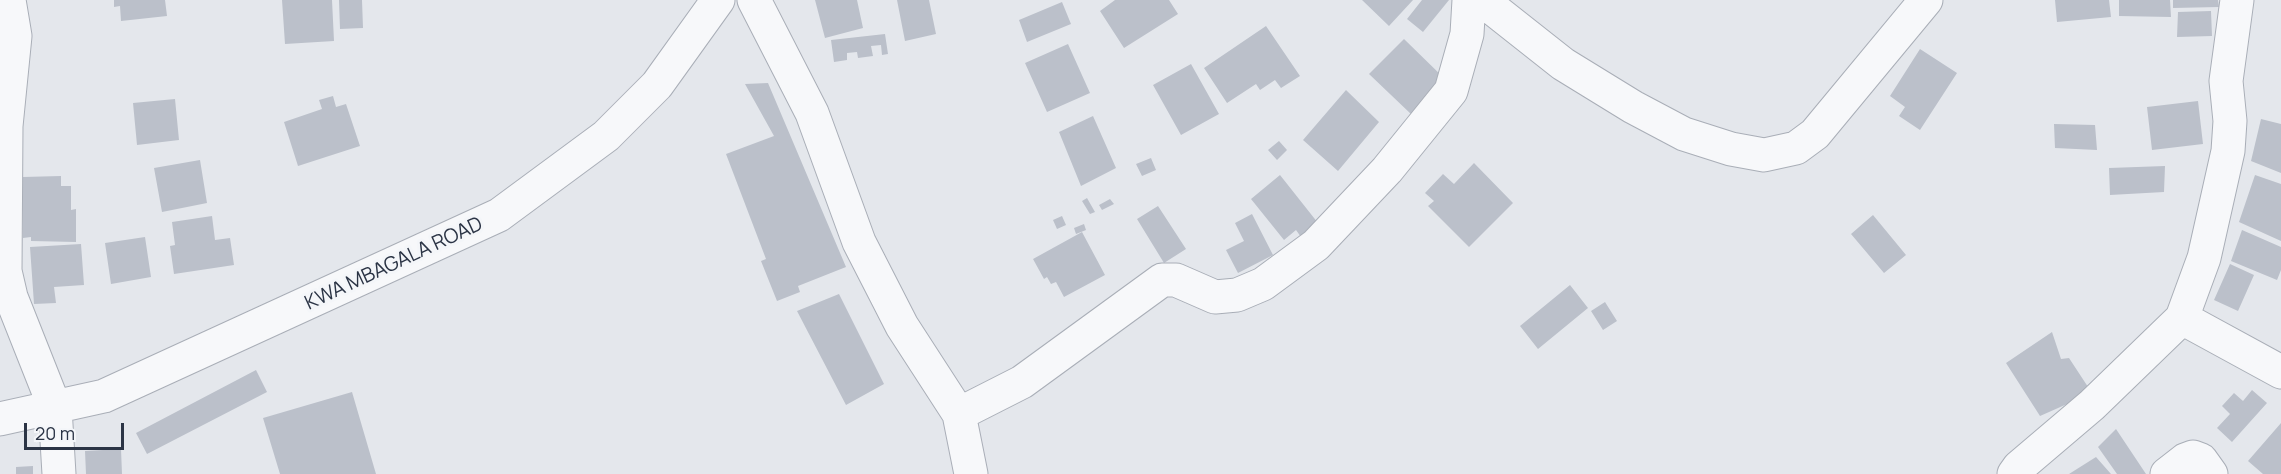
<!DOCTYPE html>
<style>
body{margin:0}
#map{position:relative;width:2281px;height:474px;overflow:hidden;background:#e4e7ec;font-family:Manrope,sans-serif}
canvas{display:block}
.scale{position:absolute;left:24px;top:423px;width:100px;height:27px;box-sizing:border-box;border:3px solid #2b3445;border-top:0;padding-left:8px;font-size:18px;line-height:21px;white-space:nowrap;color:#2b3445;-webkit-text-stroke:4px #f4f6f9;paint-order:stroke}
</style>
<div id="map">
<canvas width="2281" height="474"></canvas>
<div class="scale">20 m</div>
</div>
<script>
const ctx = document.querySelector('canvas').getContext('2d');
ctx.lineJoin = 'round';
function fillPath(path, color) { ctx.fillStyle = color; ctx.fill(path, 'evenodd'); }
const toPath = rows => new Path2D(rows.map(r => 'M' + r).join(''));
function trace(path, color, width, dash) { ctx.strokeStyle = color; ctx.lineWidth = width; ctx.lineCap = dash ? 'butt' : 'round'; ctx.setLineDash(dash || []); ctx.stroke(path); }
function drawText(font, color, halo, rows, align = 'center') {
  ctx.font = font + ' Manrope,sans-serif'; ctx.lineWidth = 6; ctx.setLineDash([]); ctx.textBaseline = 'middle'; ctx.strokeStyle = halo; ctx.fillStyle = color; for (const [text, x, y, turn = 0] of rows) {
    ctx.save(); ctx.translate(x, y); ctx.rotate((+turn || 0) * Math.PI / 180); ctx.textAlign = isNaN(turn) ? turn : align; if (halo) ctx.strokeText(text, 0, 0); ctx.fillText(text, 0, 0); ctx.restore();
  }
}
fillPath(toPath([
 [114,0,165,0,167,16,121,21,120,6,114,7],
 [282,0,332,0,334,41,285,44],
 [339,0,362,0,363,28,340,29],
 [815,0,857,0,863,28,825,38],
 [897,0,929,0,936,34,905,41],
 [1115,0,1169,0,1178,14,1124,48,1100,11],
 [1362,0,1413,0,1389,26],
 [1422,0,1449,0,1423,32,1407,19],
 [2055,0,2109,0,2111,17,2057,22],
 [2119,0,2170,0,2171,17,2119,16],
 [2173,0,2218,0,2219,7,2173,8],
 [1062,2,1071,24,1027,42,1019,20],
 [2211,11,2212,36,2177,37,2178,12],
 [1266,26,1300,76,1281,88,1275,80,1260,90,1256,84,1227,103,1204,68],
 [885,34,888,54,882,55,881,45,871,46,873,56,858,58,857,52,847,53,847,60,834,62,831,40],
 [1404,39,1446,80,1412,115,1369,74],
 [1068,44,1090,93,1047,112,1025,63],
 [1920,49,1957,73,1920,130,1899,116,1905,107,1890,96],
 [1191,64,1219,114,1181,135,1153,85],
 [768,83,846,267,798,286,800,292,777,301,761,261,766,259,726,154,774,136,745,84],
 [1346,90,1379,122,1338,171,1303,140],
 [333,96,336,107,346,104,360,146,298,166,284,122,322,109,319,100],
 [175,99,179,140,137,145,133,103],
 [2198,101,2203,144,2152,150,2147,107],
 [1093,116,1116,168,1081,186,1059,132],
 [2261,119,2281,124,2281,173,2251,161],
 [2054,124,2095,125,2097,150,2055,148],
 [1279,141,1287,150,1277,160,1268,150],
 [1151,158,1156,170,1142,176,1136,164],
 [200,160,207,203,162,212,154,168],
 [1474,163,1513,203,1469,247,1428,206,1434,201,1425,193,1443,174,1454,184],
 [2165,166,2164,192,2110,195,2109,168],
 [1280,175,1318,223,1301,237,1296,230,1284,240,1251,199],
 [2255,175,2281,184,2281,241,2239,222],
 [61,176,61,186,71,186,71,210,76,209,76,242,31,241,31,237,23,238,23,177],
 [1087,198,1095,212,1090,214,1082,201],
 [1110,199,1114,204,1102,210,1099,205],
 [1158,206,1186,249,1164,263,1137,219],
 [1252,214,1273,255,1238,273,1226,250,1244,241,1235,223],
 [1873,215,1906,255,1884,273,1851,234],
 [212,216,215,240,230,238,234,265,174,274,170,246,175,245,172,222],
 [1062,216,1066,225,1057,229,1053,220],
 [1084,224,1086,230,1076,234,1074,228],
 [2242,230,2281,247,2281,270,2277,280,2231,261],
 [1082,232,1105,275,1064,297,1056,282,1051,284,1047,277,1044,279,1033,259],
 [145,237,151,277,111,284,105,243],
 [81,244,84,285,54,287,56,303,34,304,30,247],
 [2230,264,2254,275,2238,311,2214,300],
 [1570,285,1588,308,1538,349,1520,326],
 [839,294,884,384,846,405,797,311],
 [1605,302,1617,321,1603,330,1591,311],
 [2052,332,2061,359,2069,358,2092,393,2040,416,2006,363],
 [256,370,267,392,147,454,136,433],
 [2252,390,2267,403,2232,442,2217,428,2230,414,2222,406,2234,393,2243,401],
 [352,392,376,474,280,474,263,418],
 [2281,423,2281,474,2263,474,2248,461],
 [2116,429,2146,474,2117,474,2098,447],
 [121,449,122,474,86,474,85,451],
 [2096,457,2111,474,2069,474],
 [33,466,33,474,16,474,16,467]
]), '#bbc0ca');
const minor = toPath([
 [9,0,15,36,6,126,5,271,11,297,55,408,59,474],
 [754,0,812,113,859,242,902,326,959,414,971,474],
 [1482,0,1563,64,1633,107,1684,134,1731,149,1764,155,1796,148,1815,134,1926,0],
 [2182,318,2281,372],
 [959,414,1022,382,1162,280,1176,280,1215,297,1237,295,1263,284,1316,245,1387,170,1451,91,1467,34,1469,0],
 [0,419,104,396,499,215,606,136,657,85,718,0],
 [2014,474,2019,467,2092,405,2182,318,2204,258,2228,151,2230,121,2226,81,2237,0],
 [2167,474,2185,460,2193,457,2201,460,2211,474]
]);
trace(minor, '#a9aeb7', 35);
trace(minor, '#f7f8fa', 33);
drawText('20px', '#2b3445', '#f4f6f9', [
 ["KWA MBAGALA ROAD",394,264,-25]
]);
</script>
